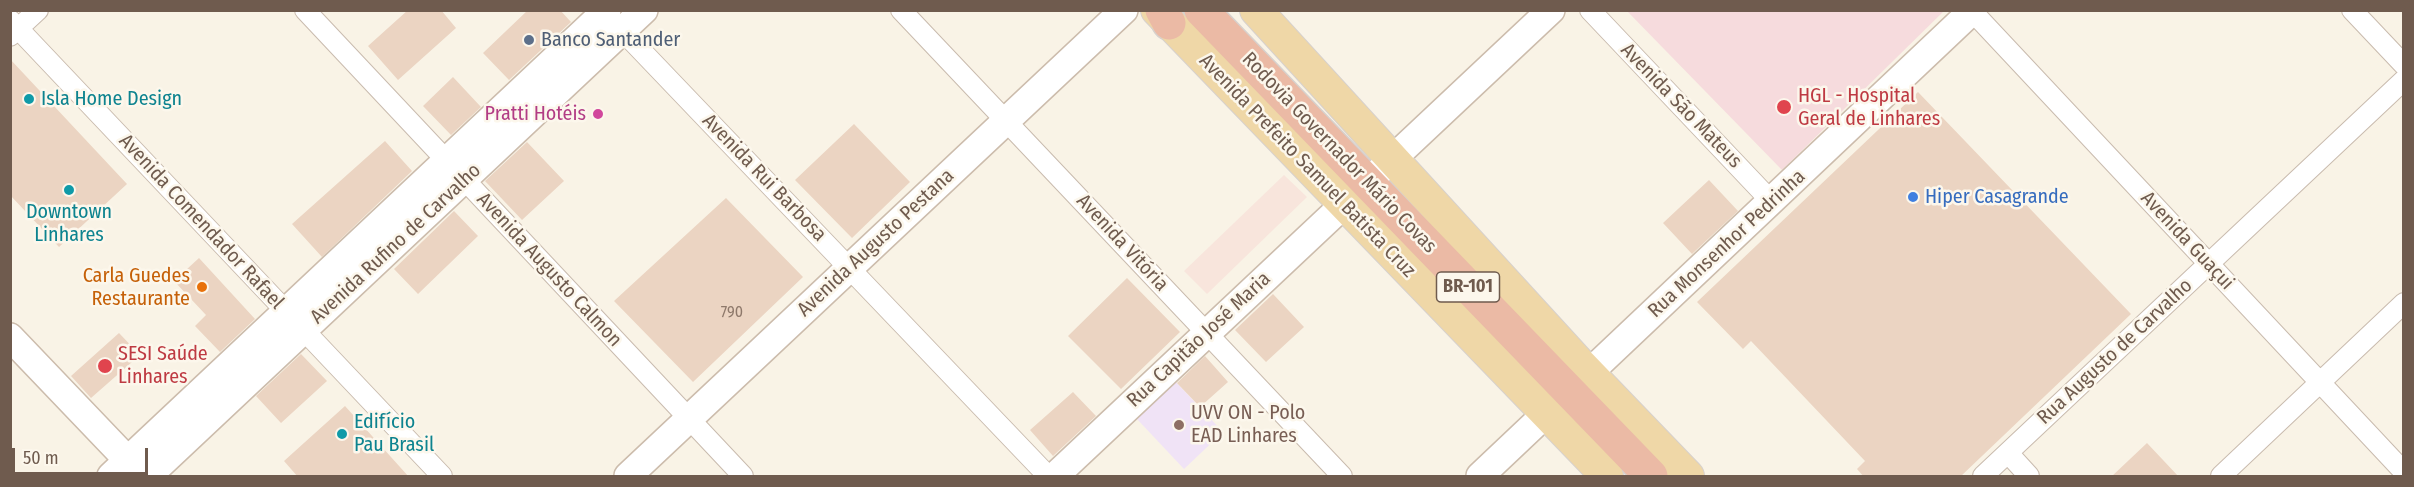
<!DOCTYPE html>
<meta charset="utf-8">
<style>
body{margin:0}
#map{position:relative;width:2414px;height:487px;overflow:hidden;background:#f9f3e6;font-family:"Fira Sans Condensed",sans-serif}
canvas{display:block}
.frame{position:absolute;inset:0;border:12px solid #6f5b4e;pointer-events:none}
.scale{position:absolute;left:12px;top:448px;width:136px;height:27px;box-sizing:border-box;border:3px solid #6f5b4e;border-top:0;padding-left:8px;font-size:18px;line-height:21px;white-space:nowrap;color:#6f5b4e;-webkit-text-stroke:4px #fcf7ec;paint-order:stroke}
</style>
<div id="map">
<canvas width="2414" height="487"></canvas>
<div class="frame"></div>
<div class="scale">50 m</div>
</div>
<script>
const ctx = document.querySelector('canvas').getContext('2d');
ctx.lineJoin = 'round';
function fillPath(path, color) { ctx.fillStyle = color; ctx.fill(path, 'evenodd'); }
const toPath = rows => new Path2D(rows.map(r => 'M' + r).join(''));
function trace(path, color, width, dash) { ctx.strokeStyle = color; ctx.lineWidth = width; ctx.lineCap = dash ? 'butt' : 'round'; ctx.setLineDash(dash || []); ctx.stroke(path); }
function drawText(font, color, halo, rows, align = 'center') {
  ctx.font = font + ' "Fira Sans Condensed",sans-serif'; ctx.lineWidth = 5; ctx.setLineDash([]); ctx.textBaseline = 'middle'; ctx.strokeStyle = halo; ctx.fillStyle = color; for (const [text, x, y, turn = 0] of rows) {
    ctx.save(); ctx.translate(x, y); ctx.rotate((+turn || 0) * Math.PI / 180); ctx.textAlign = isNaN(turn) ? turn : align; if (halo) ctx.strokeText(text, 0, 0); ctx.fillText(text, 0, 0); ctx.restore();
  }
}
fillPath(toPath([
 [1284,175,1307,197,1207,294,1184,271]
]), '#f8e5dc');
fillPath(toPath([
 [1175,381,1223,432,1184,469,1136,418]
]), '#f0e3f6');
fillPath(toPath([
 [1945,10,1782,170,1627,11,1627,10]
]), '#f6dbdd');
fillPath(toPath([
 [408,10,441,10,456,28,398,80,368,46],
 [528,10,560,10,571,22,509,80,483,53],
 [10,59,127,184,59,247,10,195],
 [453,77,481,107,451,135,423,106],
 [1918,92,2131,314,1960,477,1864,477,1857,469,1865,461,1751,341,1743,349,1697,302],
 [854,124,910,182,852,238,795,180],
 [385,141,412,171,322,257,292,224],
 [527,142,564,181,522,220,485,181],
 [1709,180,1738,211,1692,254,1663,223],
 [726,198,803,277,693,382,614,301],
 [454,211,478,236,418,294,394,269],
 [199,258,255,319,220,352,195,326,206,315,174,281],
 [1127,278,1180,332,1121,389,1068,336],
 [1273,294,1304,327,1266,362,1235,330],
 [119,333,140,355,91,398,71,376],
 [301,354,327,381,281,423,256,396],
 [1205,356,1228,382,1200,407,1177,383],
 [1073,392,1096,416,1053,456,1030,430],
 [345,406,409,477,298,477,284,461],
 [2147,443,2179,477,2111,477]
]), '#ebd4c2');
const street = toPath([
 [305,10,743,476],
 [901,10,1342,476],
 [1590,10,1771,201],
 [1971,10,2404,472],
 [2352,10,2404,65],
 [10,20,442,476],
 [613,21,1048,476],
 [10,36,38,10],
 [2008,453,2029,476],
 [1983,476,2404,80],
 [2221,476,2404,303]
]);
const secondary = toPath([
 [10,337,140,473],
 [111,476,607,10],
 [148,476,644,10],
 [628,476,1124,10],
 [1055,476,1551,10],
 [1480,476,1973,10]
]);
const primary = toPath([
 [1157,10,1607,476],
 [1256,10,1580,364,1688,476]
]);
const highway = toPath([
 [1162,10,1169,23],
 [1201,10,1651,476]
]);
trace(street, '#c9bbae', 22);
trace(secondary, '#ccbcac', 30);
trace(primary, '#d7d1cd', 34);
trace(highway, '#d7d1cd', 36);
trace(street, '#fff', 20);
trace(secondary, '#fff', 27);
trace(primary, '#efd7a7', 32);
trace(highway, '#ebbaa5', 33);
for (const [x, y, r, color] of [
 [529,40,6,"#5c6f8a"],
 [29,99,6,"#0f9aa8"],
 [1784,107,8,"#e0444e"],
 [598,114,6,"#d1479c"],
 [69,190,6,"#0f9aa8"],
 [1913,197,6,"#3f7fe0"],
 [202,287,6,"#e8710a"],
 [105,366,8,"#e0444e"],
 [1179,425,6,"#8d6e63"],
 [342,434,6,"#0f9aa8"]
]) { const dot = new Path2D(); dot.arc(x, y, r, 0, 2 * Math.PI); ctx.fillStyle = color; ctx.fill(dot); trace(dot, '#fcf7ec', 2); }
drawText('16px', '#8e796b', null, [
 ["790",732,313]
]);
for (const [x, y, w] of [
 [1468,287,63]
]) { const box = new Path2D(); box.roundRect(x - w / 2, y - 15, w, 30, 4.5); ctx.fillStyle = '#fcf7ec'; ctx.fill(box); trace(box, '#6f5b4e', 1.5); }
drawText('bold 18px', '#6f5b4e', null, [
 ["BR-101",1468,287]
]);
drawText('20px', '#4e5e75', '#fcf7ec', [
 ["Banco Santander",541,40]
], 'left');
drawText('20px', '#be3a42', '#fcf7ec', [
 ["HGL - Hospital",1798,96],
 ["Geral de Linhares",1798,119],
 ["SESI Saúde",118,354],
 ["Linhares",118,377]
], 'left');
drawText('20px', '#0d838f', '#fcf7ec', [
 ["Isla Home Design",41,99],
 ["Downtown",69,212,"center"],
 ["Linhares",69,235,"center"],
 ["Edifício",354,422],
 ["Pau Brasil",354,445]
], 'left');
drawText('20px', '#6f5b4e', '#fcf7ec', [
 ["Avenida São Mateus",1681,106,46],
 ["Rodovia Governador Mário Covas",1339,153,46],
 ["Avenida Prefeito Samuel Batista Cruz",1307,166,46],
 ["Avenida Rui Barbosa",764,178,46],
 ["Avenida Comendador Rafael",201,222,47],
 ["Avenida Guaçui",2187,241,47],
 ["Avenida Augusto Pestana",876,243,-43],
 ["Avenida Vitória",1122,243,47],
 ["Avenida Rufino de Carvalho",396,244,-43],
 ["Rua Monsenhor Pedrinha",1727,244,-43],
 ["Avenida Augusto Calmon",549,270,47],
 ["Rua Capitão José Maria",1199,340,-43],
 ["Rua Augusto de Carvalho",2115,352,-43]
]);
drawText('20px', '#b23c85', '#fcf7ec', [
 ["Pratti Hotéis",586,114]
], 'right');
drawText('20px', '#366cbe', '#fcf7ec', [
 ["Hiper Casagrande",1925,197]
], 'left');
drawText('20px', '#c56008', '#fcf7ec', [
 ["Carla Guedes",190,276],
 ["Restaurante",190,299]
], 'right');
drawText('20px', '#785e54', '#fcf7ec', [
 ["UVV ON - Polo",1191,413],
 ["EAD Linhares",1191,436]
], 'left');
</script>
